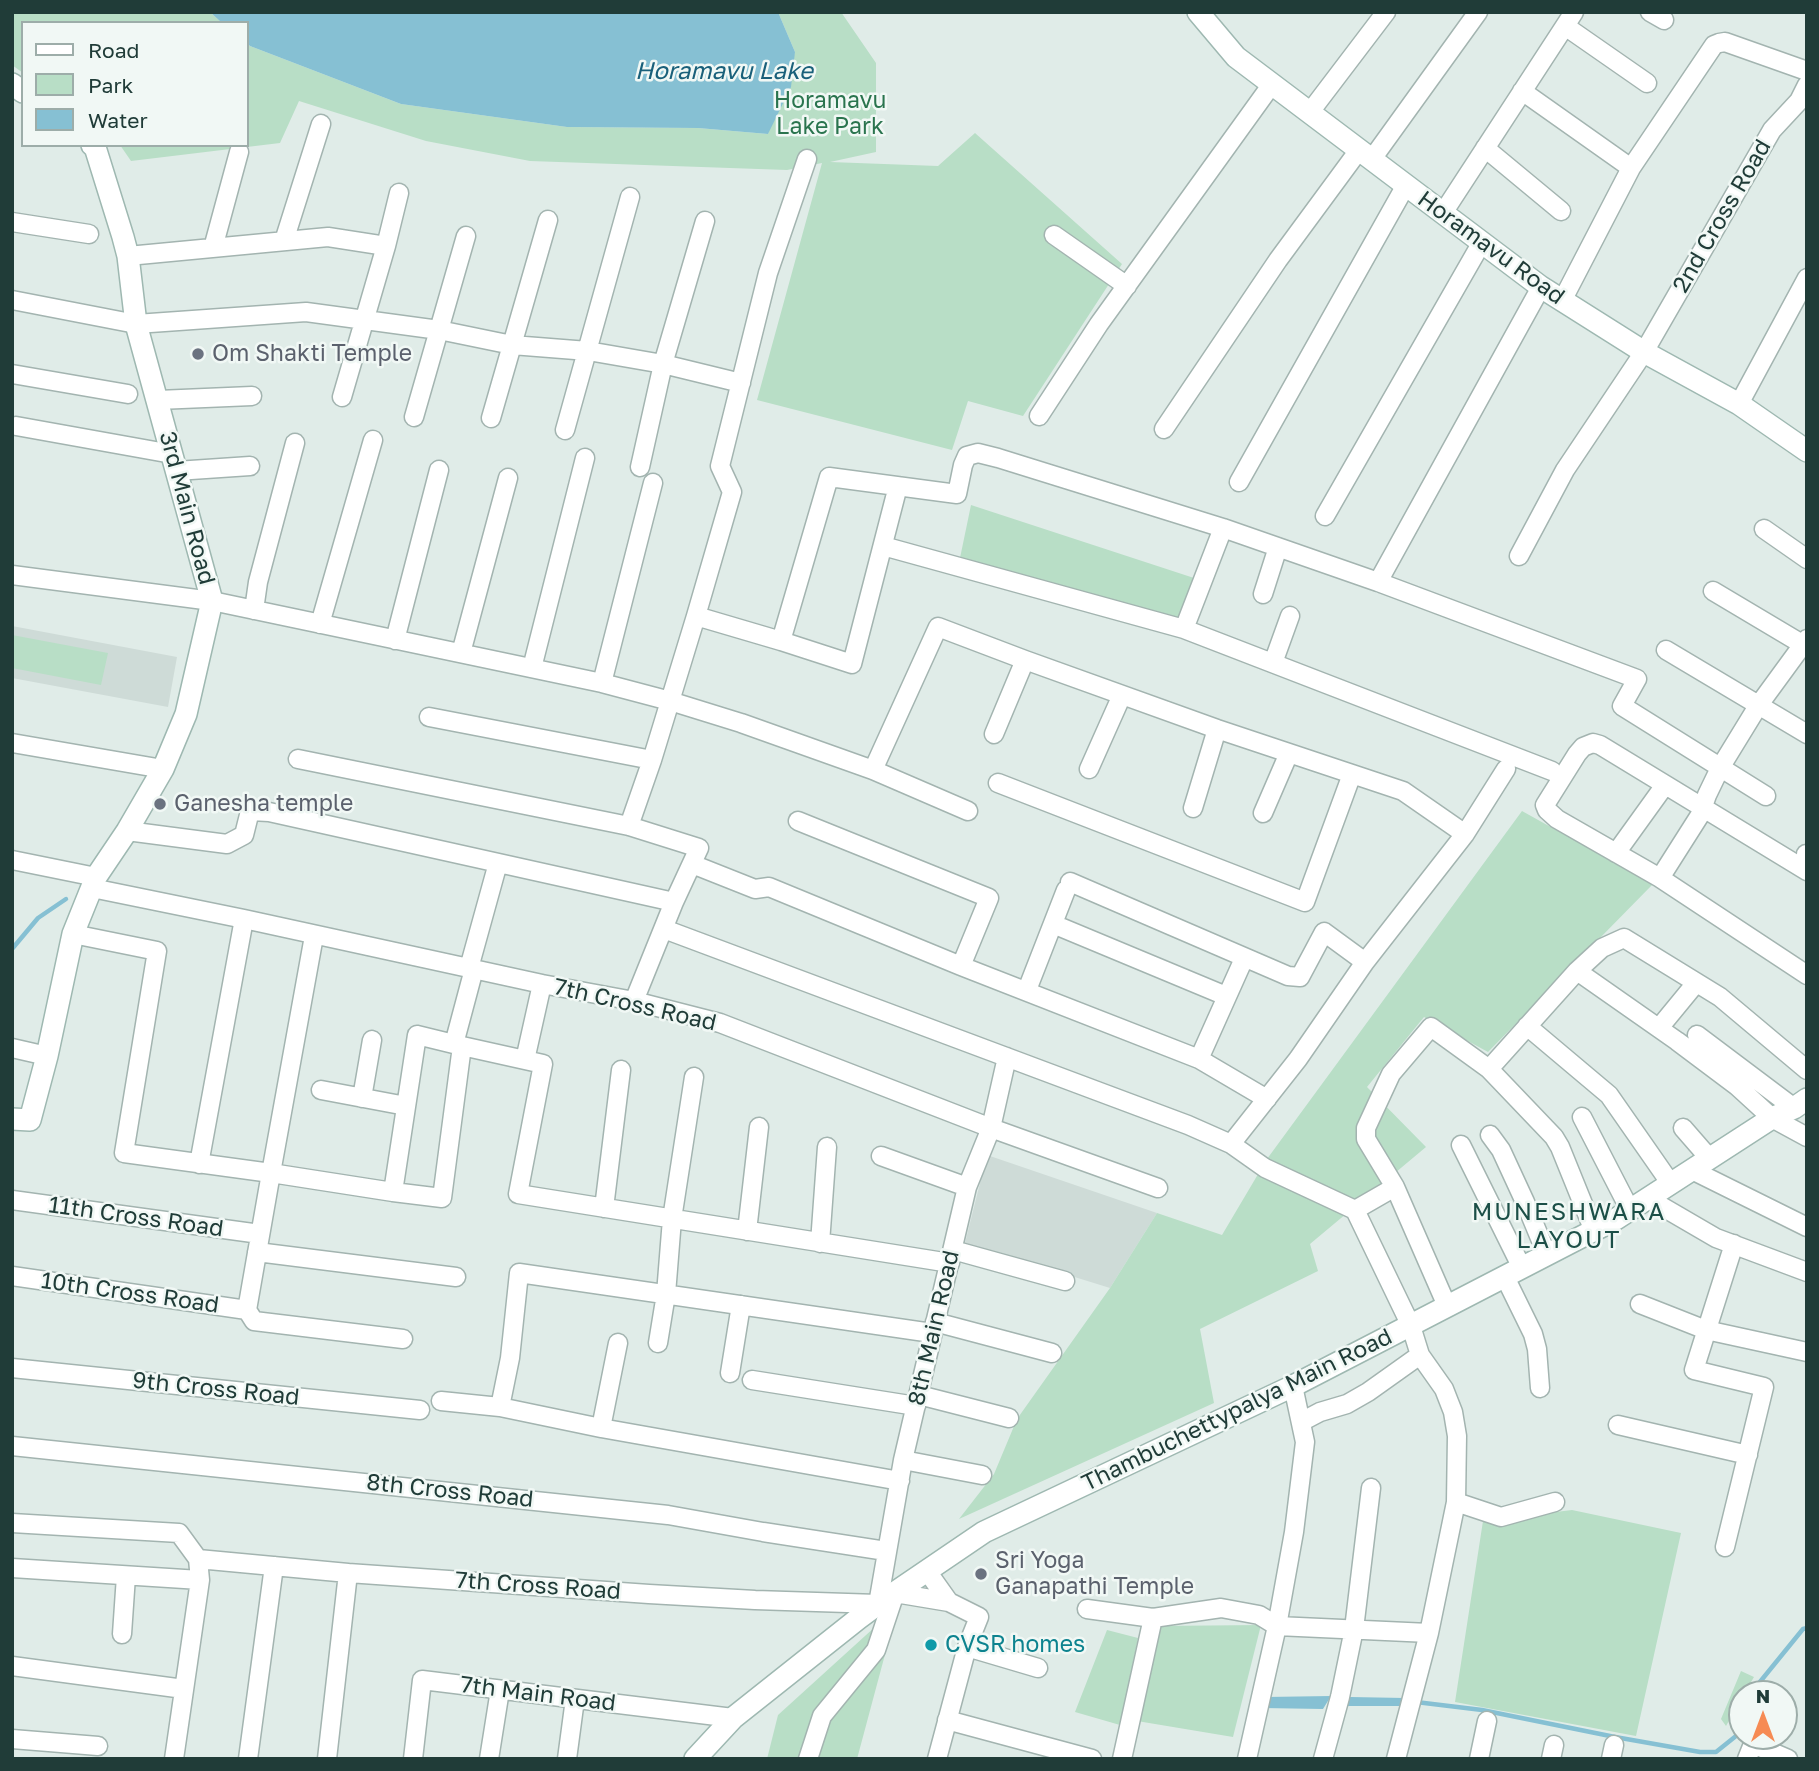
<!DOCTYPE html>
<style>
body{margin:0}
#map{position:relative;width:1819px;height:1771px;overflow:hidden;background:#e0ece8;font-family:"Golos Text",sans-serif}
canvas{display:block}
.frame{position:absolute;inset:0;border:14px solid #203c38;pointer-events:none}
.legend{position:absolute;left:21px;top:21px;width:228px;height:126px;box-sizing:border-box;background:#f1f8f5;border:2px solid #9dada9;margin:0;padding:9px 12px;list-style:none;font-size:21px;color:#203c38}
.legend li{display:flex;align-items:center;gap:14px;height:35px}
.legend b{width:35px;border:2px solid #9dada9}
.north{position:absolute;left:1728px;top:1680px;width:70px;height:70px;box-sizing:border-box;background:#f1f8f5;border:2px solid #9dada9;border-radius:50%;rotate:0deg;font-size:19px;font-weight:700;line-height:28px;text-align:center;color:#203c38}
.north::after{content:'';display:block;margin:auto;width:24px;height:32px;background:#f68b54;clip-path:polygon(50% 0,100% 100%,50% 72%,0 100%)}
</style>
<div id="map">
<canvas width="1819" height="1771"></canvas>
<div class="frame"></div>
<ul class="legend">
<li><b style="height:9px;background:#fff"></b>Road</li>
<li><b style="height:19px;background:#b8dec6"></b>Park</li>
<li><b style="height:19px;background:#86c0d3"></b>Water</li>
</ul>
<div class="north">N</div>
</div>
<script>
const ctx = document.querySelector('canvas').getContext('2d');
ctx.lineJoin = 'round';
function fillPath(path, color) { ctx.fillStyle = color; ctx.fill(path, 'evenodd'); }
const toPath = rows => new Path2D(rows.map(r => 'M' + r).join(''));
function trace(path, color, width, dash) { ctx.strokeStyle = color; ctx.lineWidth = width; ctx.lineCap = dash ? 'butt' : 'round'; ctx.setLineDash(dash || []); ctx.stroke(path); }
function drawText(font, color, halo, rows, align = 'center') {
  ctx.font = font + ' "Golos Text",sans-serif'; ctx.lineWidth = 5; ctx.setLineDash([]); ctx.textBaseline = 'middle'; ctx.strokeStyle = halo; ctx.fillStyle = color; for (const [text, x, y, turn = 0] of rows) {
    ctx.save(); ctx.translate(x, y); ctx.rotate((+turn || 0) * Math.PI / 180); ctx.textAlign = isNaN(turn) ? turn : align; if (halo) ctx.strokeText(text, 0, 0); ctx.fillText(text, 0, 0); ctx.restore();
  }
}
fillPath(toPath([
 [12,626,177,657,168,707,12,678],
 [987,1155,1157,1213,1110,1288,965,1243]
]), '#cedbd7');
fillPath(toPath([
 [12,12,210,12,222,23,23,23,23,73,12,65],
 [778,12,841,12,876,63,876,152,830,162,938,166,975,133,1122,264,1023,416,968,401,952,450,757,400,822,163,787,170,530,161,426,141,299,101,280,143,131,161,120,145,247,145,247,43,250,46,401,104,567,127,698,128,768,134,795,52],
 [971,505,1194,578,1180,622,960,558],
 [12,635,108,653,101,685,12,668],
 [1522,811,1653,884,1488,1052,1424,1017,1367,1087,1426,1147,1310,1244,1318,1271,1200,1329,1214,1403,959,1519,994,1474,1017,1419,1110,1288,1157,1213,1222,1235,1267,1159],
 [1572,1510,1681,1533,1636,1736,1455,1702,1483,1521],
 [898,1606,857,1759,767,1759,778,1715],
 [1261,1625,1233,1737,1137,1721,1158,1626],
 [1107,1630,1138,1638,1120,1725,1075,1712],
 [1741,1671,1754,1677,1744,1694,1742,1694,1742,1698,1726,1726,1721,1719]
]), '#b8dec6');
fillPath(toPath([
 [210,12,778,12,795,52,791,87,768,134,698,128,567,127,401,104,250,46,247,43,247,23,222,23],
 [1331,1696,1323,1709,1262,1708,1266,1697],
 [1350,1697,1405,1698,1403,1706,1344,1706]
]), '#86c0d3');
trace(toPath([
 [12,949,38,918,66,899],
 [1753,1694,1755,1688,1803,1629,1807,1628],
 [1416,1702,1482,1710,1615,1737,1700,1752,1716,1752,1741,1732,1742,1730]
]), '#86c0d3', 4.5);
const street = toPath([
 [1650,12,1664,20],
 [1565,26,1647,83],
 [1522,91,1631,168],
 [1310,112,1386,12],
 [1485,148,1561,211],
 [1372,159,1478,12],
 [1443,213,1574,12],
 [12,222,89,234],
 [1054,235,1127,286],
 [284,241,321,124],
 [213,248,239,152],
 [128,256,328,237,386,246],
 [12,300,136,324,306,312,439,330,512,345,588,351,663,364,741,383],
 [1562,301,1631,168,1714,45,1719,43,1725,42,1807,71],
 [12,374,128,394],
 [342,397,386,246,399,193],
 [158,400,252,396],
 [1739,404,1807,278],
 [1039,416,1099,324,1272,84],
 [414,417,466,236],
 [491,418,548,220],
 [16,426,172,454],
 [1164,429,1278,260,1359,150],
 [565,430,630,197],
 [640,467,663,364,705,221],
 [176,471,250,466],
 [1239,482,1406,185],
 [1325,516,1482,242],
 [1764,529,1807,559],
 [883,546,1184,629,1552,771],
 [1519,556,1565,470,1644,352,1772,130,1799,101,1807,85],
 [12,575,212,601,602,683,670,701,741,723,873,770,968,811],
 [1378,582,1541,287],
 [1713,591,1807,647],
 [1263,594,1278,547],
 [254,610,258,582,295,443],
 [696,616,781,641,829,477,957,494,963,465,967,456,978,453,998,458,1223,528,1378,582,1637,679,1622,706,1766,796],
 [320,624,373,440],
 [1184,629,1223,528],
 [395,640,439,470],
 [781,641,852,664,898,486],
 [1666,650,1807,734],
 [461,653,508,478],
 [1273,663,1290,616],
 [532,668,585,458],
 [602,683,653,483],
 [429,717,652,760],
 [994,734,1025,660],
 [12,743,163,769],
 [298,759,629,826,699,848,674,902,634,1001],
 [1089,769,1122,695],
 [873,770,938,627,1025,660,1217,729,1403,791,1465,834],
 [998,783,1305,902,1352,774],
 [1193,808,1217,729],
 [1263,813,1289,753],
 [798,821,989,898,961,966],
 [629,826,652,760,696,616,732,492,720,466,768,273,807,159],
 [127,831,227,844,244,835,250,811,269,812,674,902],
 [1616,853,1665,785],
 [1806,854,1807,854],
 [12,860,96,877],
 [692,864,755,889,769,887,961,966,1199,1059,1267,1099],
 [1807,871,1600,745,1593,743,1583,747,1577,754,1545,805,1547,810,1557,819,1660,878,1807,975],
 [1660,878,1700,815,1707,795,1720,768,1758,706,1807,639],
 [1070,882,1288,976,1300,977,1324,932,1365,962],
 [92,888,244,919,542,984,634,1001,720,1023,991,1128,1158,1188],
 [1053,924,1226,996],
 [664,929,1188,1125,1231,1144,1265,1168,1355,1210,1411,1326,1420,1355,1444,1389,1453,1412,1457,1436,1456,1502],
 [73,934,157,951,124,1153,271,1173,314,936],
 [469,968,498,863],
 [1577,971,1677,1041,1737,1086,1772,1118,1807,1137],
 [1027,990,1066,890],
 [1527,1026,1609,1095,1671,1184],
 [1659,1028,1696,983],
 [1697,1035,1794,1108],
 [454,1044,474,969],
 [462,1046,543,1064,518,1194,950,1263],
 [12,1048,47,1056],
 [1199,1059,1242,963],
 [525,1060,542,984],
 [1489,1069,1554,1137,1560,1147,1594,1231],
 [321,1090,406,1106],
 [362,1098,372,1040],
 [1582,1117,1630,1210],
 [1683,1128,1710,1159],
 [1490,1135,1501,1150,1525,1202,1547,1255],
 [1231,1144,1298,1059,1365,962,1465,834,1506,769],
 [1461,1145,1522,1268],
 [881,1156,967,1187],
 [199,1164,244,919],
 [1692,1170,1807,1227],
 [1395,1187,1447,1306],
 [393,1192,417,1035,462,1046,442,1198,393,1192,271,1173,247,1310,254,1321,403,1339],
 [1649,1199,1716,1238,1807,1272],
 [12,1200,260,1234],
 [604,1208,621,1070],
 [1355,1210,1395,1187,1366,1139,1366,1128,1391,1074,1431,1027,1489,1069,1577,971,1602,948,1624,938,1720,997,1807,1070],
 [747,1231,759,1127],
 [820,1243,827,1147],
 [953,1250,1065,1281],
 [257,1252,456,1277],
 [12,1276,247,1310],
 [1505,1277,1533,1334,1537,1349,1540,1388],
 [1640,1304,1706,1330,1807,1352],
 [935,1322,1052,1353],
 [658,1343,666,1294,672,1219,694,1077],
 [12,1368,420,1410],
 [730,1373,741,1305],
 [752,1380,916,1406],
 [919,1395,1009,1418],
 [441,1401,500,1407,601,1428,900,1481],
 [500,1407,510,1358,519,1273,932,1333],
 [1301,1422,1320,1412,1347,1404,1368,1392,1420,1355],
 [1618,1425,1748,1455],
 [601,1428,618,1343],
 [12,1446,668,1515,763,1532,886,1551],
 [903,1460,982,1475],
 [12,1523,179,1533,198,1559],
 [1725,1547,1764,1387,1694,1370,1734,1244],
 [12,1568,200,1580],
 [927,1571,949,1602],
 [1087,1609,1153,1618],
 [122,1634,126,1576],
 [967,1647,1038,1668],
 [12,1666,184,1689],
 [947,1720,1092,1759],
 [12,1739,98,1746],
 [174,1759,200,1580,198,1559,348,1573,649,1594,755,1600,878,1604,903,1460,967,1187,991,1128,1007,1057],
 [248,1759,274,1566],
 [327,1759,348,1573],
 [413,1759,422,1680,733,1718],
 [489,1759,500,1690],
 [567,1759,575,1699],
 [808,1759,822,1716,876,1650,895,1593,949,1602,979,1617,967,1647,937,1759],
 [1122,1759,1153,1618,1221,1608,1259,1615,1277,1626,1429,1633],
 [1247,1759,1277,1626,1294,1532,1305,1442,1293,1386],
 [1323,1759,1340,1697,1354,1629,1371,1488],
 [1396,1759,1429,1633,1456,1502,1501,1517,1555,1502],
 [1479,1759,1487,1721],
 [1551,1759,1554,1745],
 [1611,1759,1614,1745],
 [1747,1759,1753,1744,1788,1759]
]);
const secondary = toPath([
 [1198,12,1236,57,1541,287,1644,352,1739,404,1807,451],
 [12,84,23,92],
 [12,1119,30,1120,47,1056,73,934,96,877,127,831,163,769,186,714,212,601,136,324,128,256,123,237,95,147,92,145],
 [695,1759,733,1718,859,1618,878,1604,984,1532,1293,1386,1616,1219,1772,1118,1794,1108,1807,1099]
]);
trace(street, '#a3b4b0', 21);
trace(secondary, '#9eb8b1', 24);
trace(street, '#fff', 18);
trace(secondary, '#fff', 21);
for (const [x, y, r, color] of [
 [198,354,7,"#6b7280"],
 [160,804,7,"#6b7280"],
 [981,1574,7,"#6b7280"],
 [931,1645,7,"#0f9aa8"]
]) { const dot = new Path2D(); dot.arc(x, y, r, 0, 2 * Math.PI); ctx.fillStyle = color; ctx.fill(dot); trace(dot, '#f1f8f5', 2.5); }
drawText('23px', '#2a744e', '#f1f8f5', [
 ["Horamavu",830,101],
 ["Lake Park",830,127]
]);
drawText('23px', '#203c38', '#f1f8f5', [
 ["2nd Cross Road",1722,216,-60],
 ["Horamavu Road",1491,248,36],
 ["3rd Main Road",187,508,75],
 ["7th Cross Road",635,1005,13],
 ["11th Cross Road",136,1217,8],
 ["10th Cross Road",130,1293,8],
 ["8th Main Road",934,1328,-77],
 ["9th Cross Road",216,1389,6],
 ["Thambuchettypalya Main Road",1237,1410,-26],
 ["8th Cross Road",450,1491,6],
 ["7th Cross Road",538,1586,4],
 ["7th Main Road",538,1694,7]
]);
drawText('23px', '#5b616d', '#f1f8f5', [
 ["Om Shakti Temple",212,354],
 ["Ganesha temple",174,804],
 ["Sri Yoga",995,1561],
 ["Ganapathi Temple",995,1587]
], 'left');
drawText('23px', '#0d838f', '#f1f8f5', [
 ["CVSR homes",945,1645]
], 'left');
drawText('italic 24px', '#19607a', '#f1f8f5', [
 ["Horamavu Lake",724,71]
]);
ctx.letterSpacing = '2px';
drawText('24px', '#1c4f47', '#f1f8f5', [
 ["MUNESHWARA",1569,1212],
 ["LAYOUT",1569,1240]
]);
ctx.letterSpacing = '0px';
</script>
